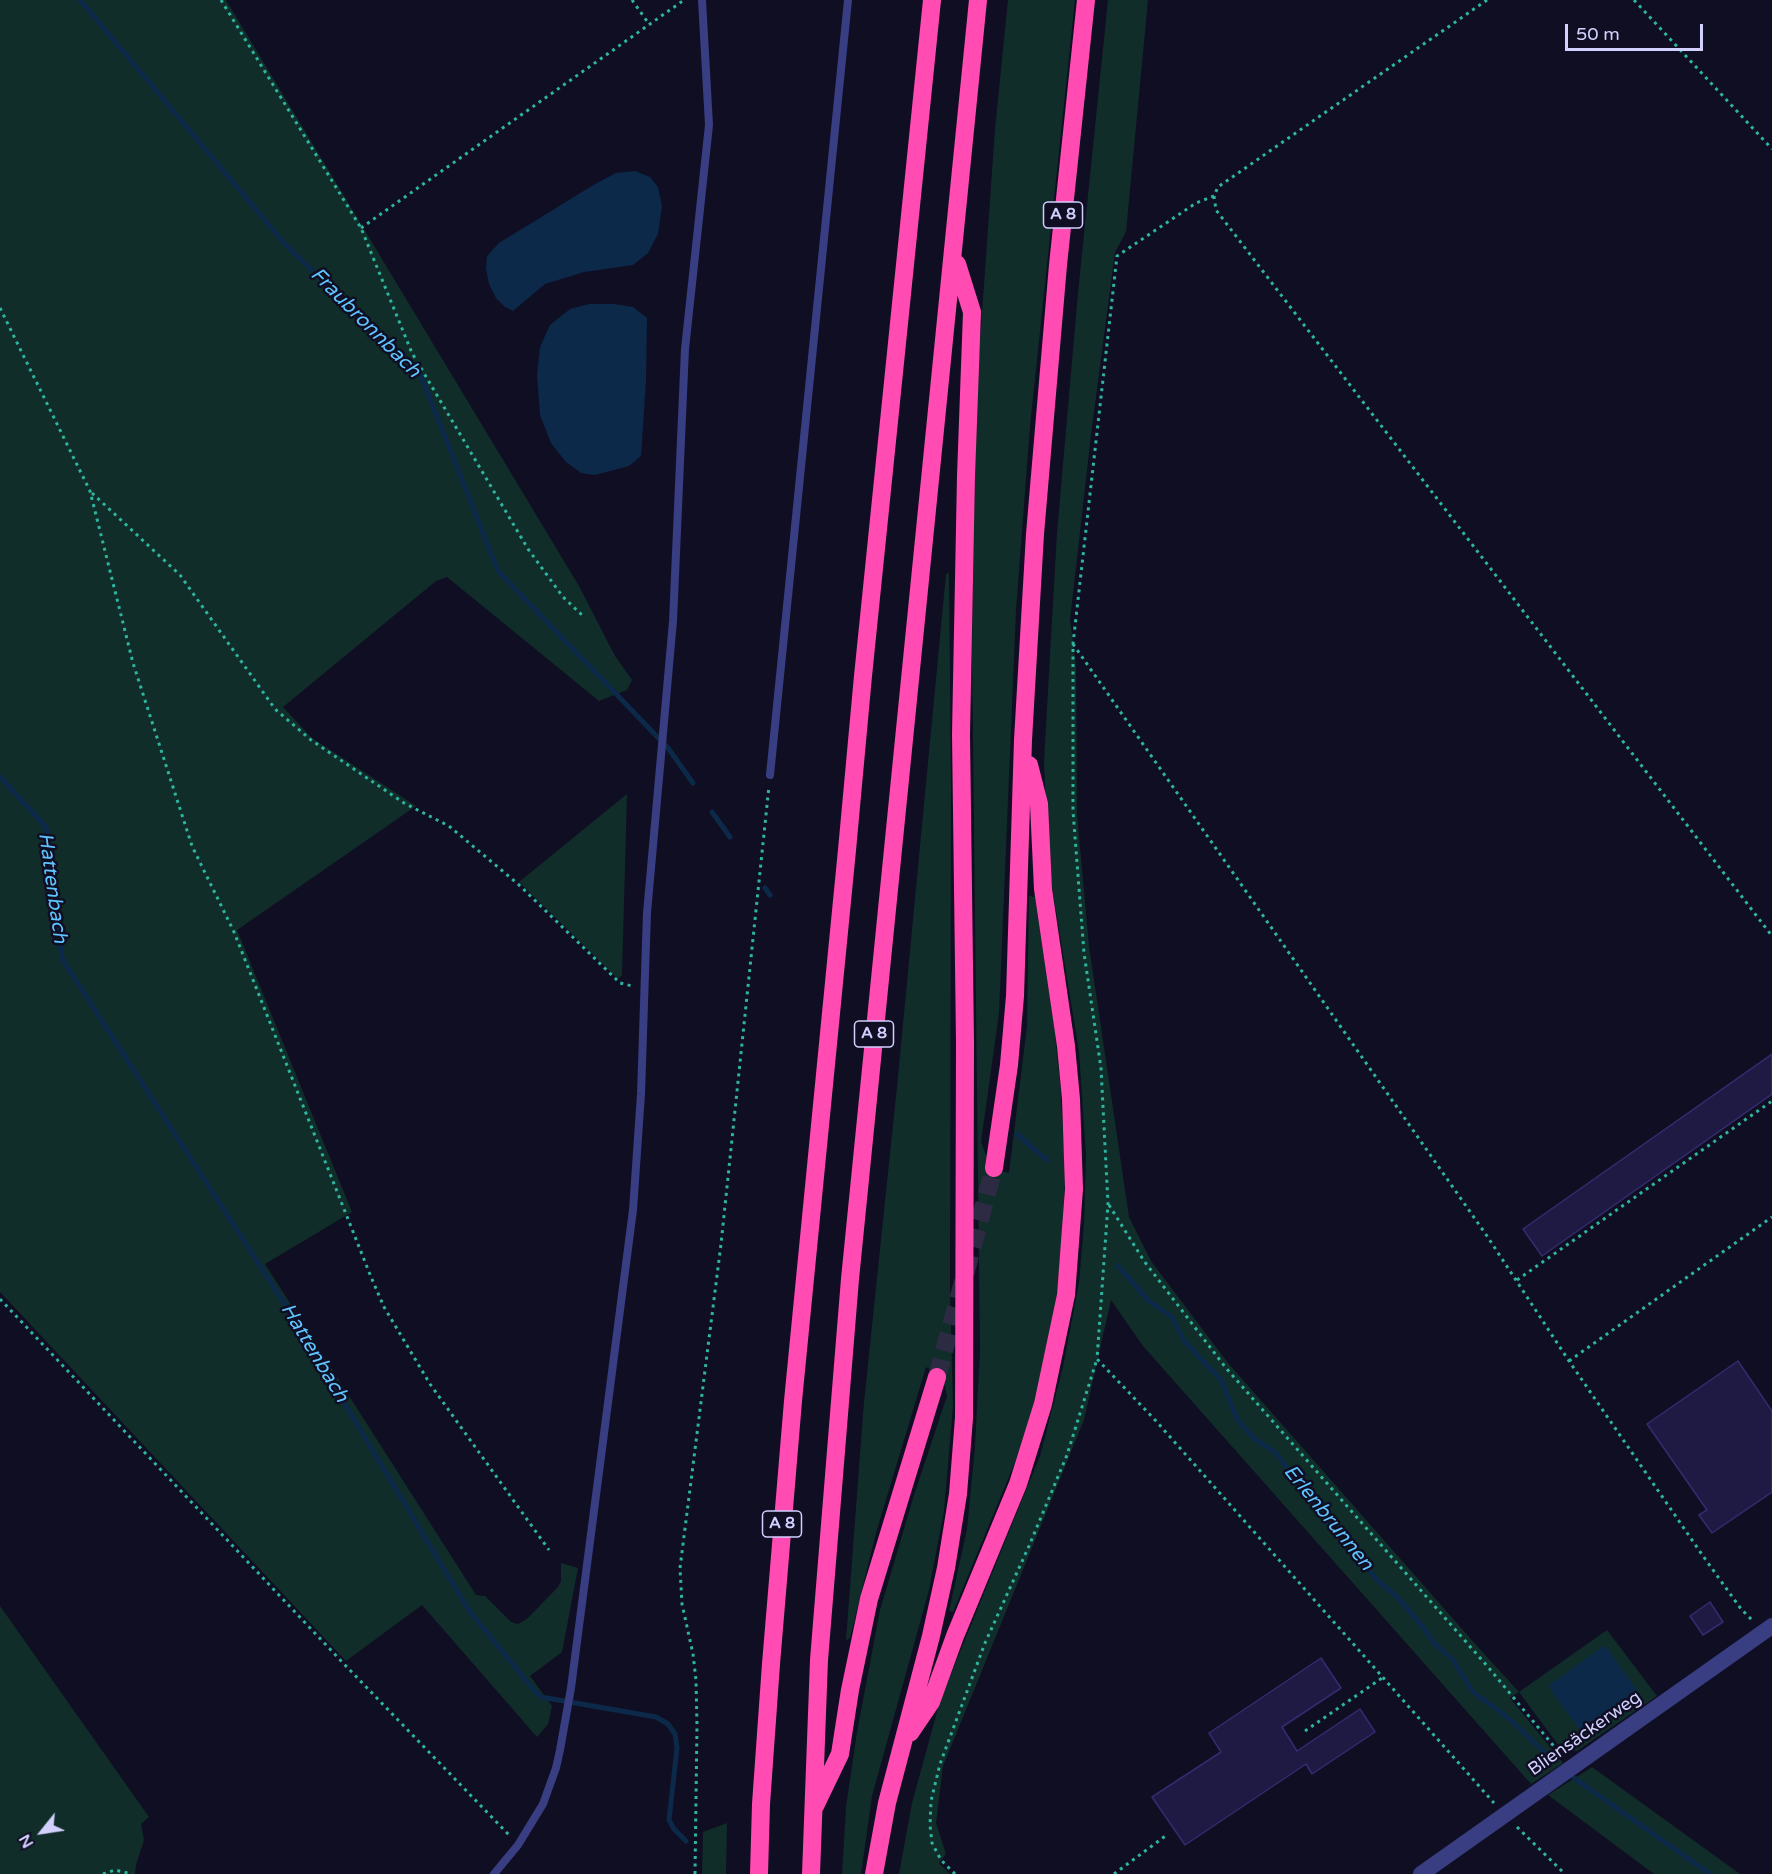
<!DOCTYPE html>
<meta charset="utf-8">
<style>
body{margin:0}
#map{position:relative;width:1772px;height:1874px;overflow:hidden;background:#100e23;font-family:"Varela Round",sans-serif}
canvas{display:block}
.north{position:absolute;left:12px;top:1802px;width:60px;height:60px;-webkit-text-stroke:4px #100e23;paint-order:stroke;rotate:240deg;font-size:16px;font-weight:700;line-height:24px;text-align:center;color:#d1d0ff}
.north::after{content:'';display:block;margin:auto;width:21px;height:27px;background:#d1d0ff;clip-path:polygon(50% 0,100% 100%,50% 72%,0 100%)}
.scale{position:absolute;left:1565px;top:24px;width:138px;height:27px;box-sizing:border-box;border:3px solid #d1d0ff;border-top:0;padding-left:8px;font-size:18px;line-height:21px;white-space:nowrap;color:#d1d0ff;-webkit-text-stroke:4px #100e23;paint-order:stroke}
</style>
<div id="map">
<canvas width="1772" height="1874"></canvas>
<div class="north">N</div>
<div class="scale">50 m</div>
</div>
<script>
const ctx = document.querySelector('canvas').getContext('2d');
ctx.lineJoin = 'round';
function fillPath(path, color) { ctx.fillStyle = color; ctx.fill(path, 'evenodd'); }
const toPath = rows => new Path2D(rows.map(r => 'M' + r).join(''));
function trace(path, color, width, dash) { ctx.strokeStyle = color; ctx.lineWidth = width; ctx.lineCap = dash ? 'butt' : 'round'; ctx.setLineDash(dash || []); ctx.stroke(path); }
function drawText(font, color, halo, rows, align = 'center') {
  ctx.font = font + ' "Varela Round",sans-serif'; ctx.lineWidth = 5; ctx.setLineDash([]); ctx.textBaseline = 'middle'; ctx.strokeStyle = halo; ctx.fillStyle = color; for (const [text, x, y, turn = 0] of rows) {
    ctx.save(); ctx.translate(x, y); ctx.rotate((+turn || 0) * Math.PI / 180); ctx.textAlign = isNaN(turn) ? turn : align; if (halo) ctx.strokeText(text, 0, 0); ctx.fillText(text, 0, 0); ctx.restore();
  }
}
fillPath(toPath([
 [0,0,226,0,579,586,615,656,632,680,627,690,599,701,447,577,436,581,283,707,312,738,416,806,237,930,352,1212,265,1264,476,1595,485,1596,511,1622,518,1624,527,1619,558,1587,561,1581,561,1563,578,1568,562,1652,530,1676,552,1706,548,1724,537,1737,422,1605,346,1661,0,1292],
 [1008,0,1075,0,1030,426,1016,610,999,1013,981,1142,986,1155,991,1161,1001,1171,1009,1173,1027,1026,1029,896,1035,897,1054,1024,1060,1083,1065,1167,1063,1231,1056,1300,1046,1357,1035,1403,1015,1462,953,1612,949,1611,967,1529,975,1447,980,1350,972,653,976,399,995,129],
 [1108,0,1148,0,1126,232,1115,252,1091,435,1070,620,1076,666,1077,815,1089,946,1129,1217,1151,1261,1228,1363,1477,1646,1519,1692,1607,1630,1657,1696,1577,1751,1562,1750,1519,1692,1510,1698,1563,1763,1531,1784,1143,1346,1111,1300,1084,1420,943,1766,936,1823,946,1854,939,1863,950,1874,899,1874,912,1803,940,1701,1040,1456,1063,1367,1079,1283,1084,1224,1086,1155,1079,1052,1048,861,1044,761,1057,533,1078,293],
 [949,573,951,784,950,1291,953,1406,944,1511,929,1590,872,1796,861,1874,842,1874,846,1807,857,1732,880,1610,914,1495,947,1396,945,1386,933,1371,926,1367,876,1533,850,1638,846,1640,864,1402,897,1087,946,574],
 [627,794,622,975,618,979,519,882],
 [0,1606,149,1817,141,1824,144,1840,136,1865,135,1874,0,1874],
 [1592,1767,1740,1874,1654,1874,1548,1795],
 [727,1823,726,1874,702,1874,703,1832]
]), '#112d29');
fillPath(toPath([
 [635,171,650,177,658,187,662,206,658,234,648,253,633,265,584,272,545,284,513,311,505,307,496,298,489,284,486,269,487,256,499,243,595,184,616,173],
 [589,304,614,304,633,307,647,318,646,380,641,456,629,466,595,475,581,473,566,462,551,443,540,415,537,375,540,347,550,325,570,309],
 [1605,1645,1638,1692,1581,1732,1548,1686]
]), '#0c2949');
trace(toPath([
 [80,0,284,243,421,376,498,571,668,748,693,783],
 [0,777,46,827,62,959,284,1303,468,1609,532,1688,541,1697,656,1717,668,1724,675,1734,677,1748,669,1820,674,1829,686,1841],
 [712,812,730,837],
 [765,888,770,895],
 [1017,1134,1047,1160],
 [1118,1266,1149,1301,1172,1317,1184,1341,1221,1380,1238,1421,1255,1439,1276,1453,1332,1529,1357,1551,1376,1579,1398,1598,1423,1627,1434,1643,1453,1660,1473,1692,1507,1717,1554,1761],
 [1574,1778,1710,1874]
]), '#0c2949', 5);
const building = toPath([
 [1772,1054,1772,1094,1542,1256,1523,1229,1772,1054],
 [1738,1361,1772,1411,1772,1492,1712,1533,1699,1515,1707,1510,1647,1424,1738,1361],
 [1710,1602,1723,1622,1703,1635,1690,1616,1710,1602],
 [1321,1658,1341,1688,1282,1727,1297,1751,1360,1709,1375,1732,1312,1774,1306,1764,1185,1845,1152,1797,1221,1752,1209,1733,1321,1658]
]);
fillPath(building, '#1e1a44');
trace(building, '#332c70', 1.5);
trace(toPath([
 [937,1377,994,1168]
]), '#2d2b44', 18, [18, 9]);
trace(toPath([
 [221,0,361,228,412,353,528,549,563,597,583,616],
 [632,0,649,24],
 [1487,0,1218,187,1214,196,1216,210,1772,936],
 [1634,0,1772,149],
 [1214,196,1196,203,1117,256,1073,644,1073,811,1084,953,1101,1068,1108,1204,1097,1359,1156,1421,1494,1803],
 [361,228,684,0],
 [0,308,90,491,133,663,192,846,234,932,371,1277,384,1307,430,1384,549,1550],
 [92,493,180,575,275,709,311,740,404,803,449,826,518,884,620,983,632,986],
 [1073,644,1487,1236,1569,1361,1703,1556,1741,1609,1753,1621],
 [1109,1205,1144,1261,1226,1368,1488,1667,1562,1756],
 [1517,1280,1772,1101],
 [0,1299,344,1664,509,1835],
 [1569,1361,1772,1217],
 [1305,1731,1382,1678],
 [1517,1827,1565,1874],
 [103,1874,115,1870,132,1874],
 [695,1874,697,1725,696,1680,693,1654,682,1604,680,1568,721,1244,769,786],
 [955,1874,941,1860,932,1843,930,1825,931,1801,940,1764,985,1643,1029,1546,1067,1455,1097,1359],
 [1114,1874,1168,1834]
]), '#2eb5a0', 3, [3, 4.5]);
trace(toPath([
 [770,775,848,0],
 [494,1874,518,1845,543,1804,556,1768,560,1750,571,1688,633,1210,641,1094,647,913,673,621,685,349,709,125,702,0]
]), '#393d82', 8);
trace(toPath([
 [1421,1874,1772,1626]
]), '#393d82', 16);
trace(toPath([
 [994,1168,1009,1065,1015,996,1023,740,1035,534,1058,265,1086,0],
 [910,1733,931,1702,955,1636,1018,1484,1043,1404,1066,1295,1074,1189,1071,1099,1066,1046,1043,889,1039,804,1029,765],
 [815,1806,840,1754,850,1690,869,1599,937,1377],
 [759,1874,761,1804,771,1664,793,1401,847,850,863,676,932,0],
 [811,1874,819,1660,850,1279,978,0],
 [874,1874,887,1803,931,1636,946,1568,958,1494,964,1418,965,1043,961,734,966,476,972,312,957,264]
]), '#ff4bb2', 18);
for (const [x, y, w] of [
 [1063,215,39],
 [874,1034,39],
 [782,1524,39]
]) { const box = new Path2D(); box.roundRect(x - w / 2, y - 13, w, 26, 4.5); ctx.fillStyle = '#100e23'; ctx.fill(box); trace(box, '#d1d0ff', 1.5); }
drawText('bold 16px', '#d1d0ff', null, [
 ["A 8",1063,215],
 ["A 8",874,1034],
 ["A 8",782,1524]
]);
drawText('18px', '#d1d0ff', '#100e23', [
 ["Bliensäckerweg",1585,1734,-35]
]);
drawText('italic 20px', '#5ec4ff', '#100e23', [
 ["Fraubronnbach",365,323,45],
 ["Hattenbach",52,888,82],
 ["Hattenbach",314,1353,59],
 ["Erlenbrunnen",1328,1518,51]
]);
</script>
